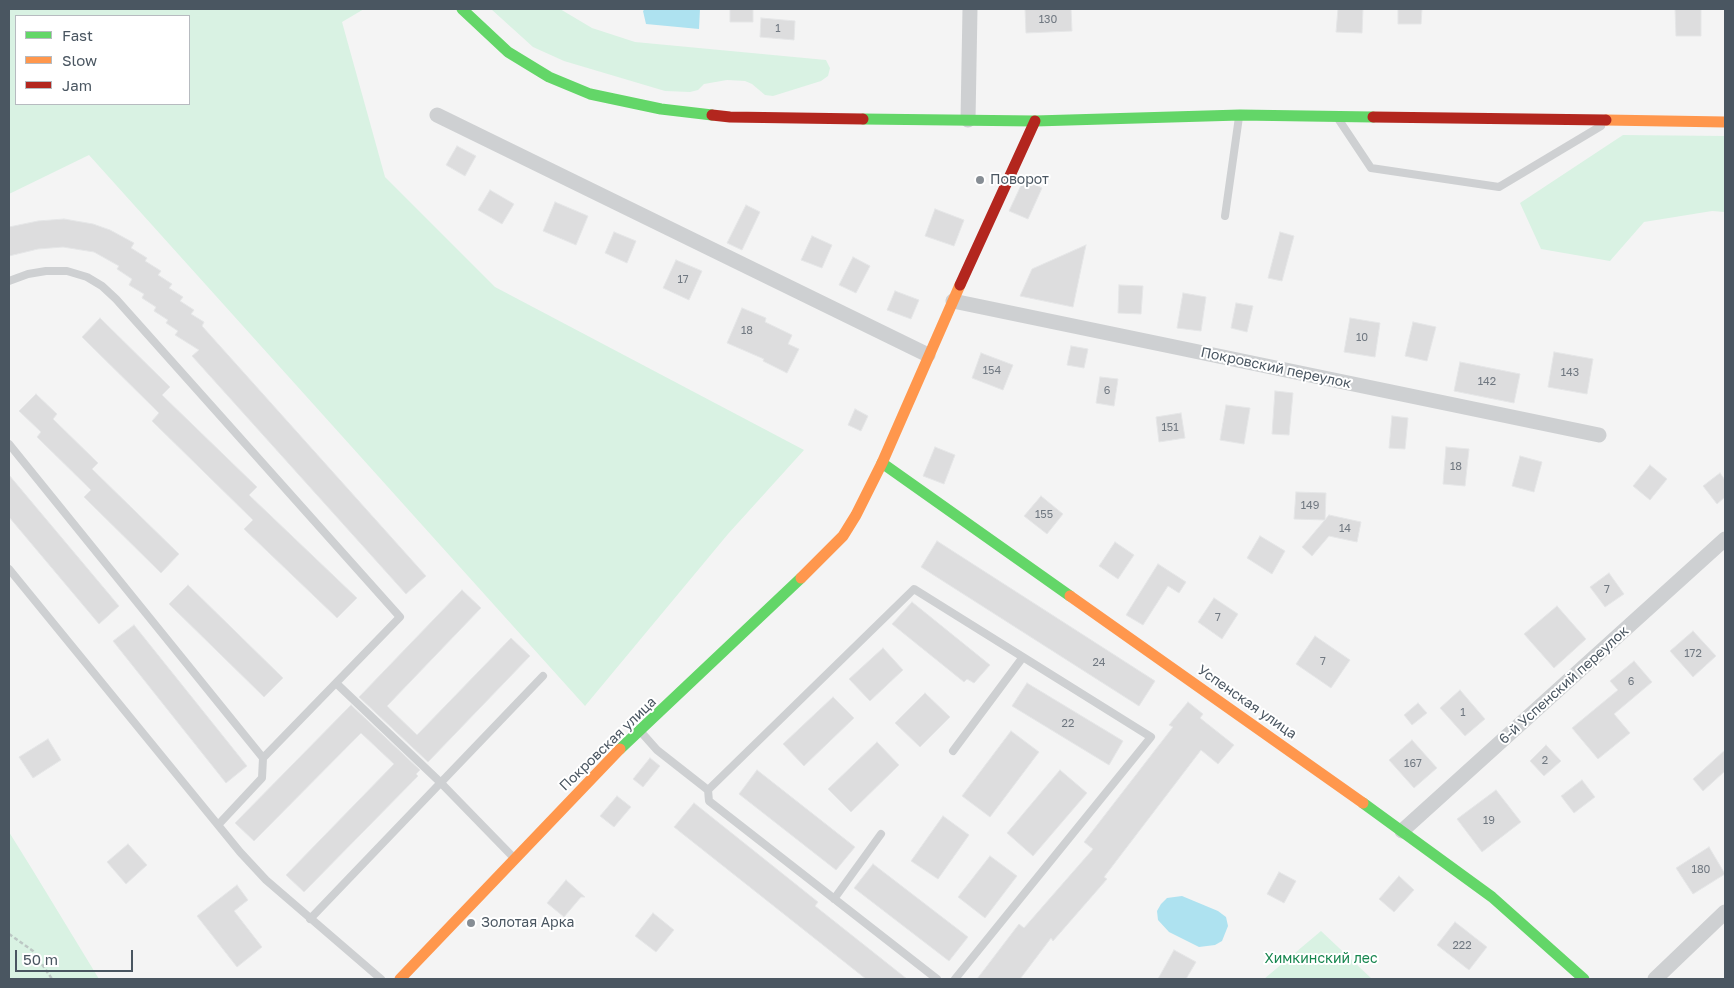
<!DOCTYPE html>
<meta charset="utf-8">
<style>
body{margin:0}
#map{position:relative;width:1734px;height:988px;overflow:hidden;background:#f4f4f4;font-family:"Golos Text",sans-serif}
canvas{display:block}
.frame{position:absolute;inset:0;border:10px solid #4a5661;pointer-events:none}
.legend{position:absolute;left:15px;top:15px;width:175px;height:90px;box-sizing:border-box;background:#fff;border:1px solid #b7bbc0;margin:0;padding:6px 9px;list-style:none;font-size:15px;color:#4a5661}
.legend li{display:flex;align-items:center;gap:10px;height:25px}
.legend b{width:25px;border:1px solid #b7bbc0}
.scale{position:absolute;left:15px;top:950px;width:118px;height:22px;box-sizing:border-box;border:2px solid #4a5661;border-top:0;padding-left:6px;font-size:15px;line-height:18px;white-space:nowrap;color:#4a5661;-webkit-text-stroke:4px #fff;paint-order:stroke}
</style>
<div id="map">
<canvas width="1734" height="988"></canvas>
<div class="frame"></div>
<ul class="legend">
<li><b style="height:6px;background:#63d668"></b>Fast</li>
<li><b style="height:6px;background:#ff974d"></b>Slow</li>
<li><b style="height:6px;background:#b3261e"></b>Jam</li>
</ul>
<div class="scale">50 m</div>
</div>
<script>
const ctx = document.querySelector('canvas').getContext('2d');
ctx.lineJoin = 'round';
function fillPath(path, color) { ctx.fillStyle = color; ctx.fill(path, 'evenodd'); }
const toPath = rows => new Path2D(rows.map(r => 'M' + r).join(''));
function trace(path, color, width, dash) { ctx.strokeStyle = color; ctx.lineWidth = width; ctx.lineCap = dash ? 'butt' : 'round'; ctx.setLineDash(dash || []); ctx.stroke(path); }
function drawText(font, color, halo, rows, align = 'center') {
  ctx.font = font + ' "Golos Text",sans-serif'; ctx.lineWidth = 4; ctx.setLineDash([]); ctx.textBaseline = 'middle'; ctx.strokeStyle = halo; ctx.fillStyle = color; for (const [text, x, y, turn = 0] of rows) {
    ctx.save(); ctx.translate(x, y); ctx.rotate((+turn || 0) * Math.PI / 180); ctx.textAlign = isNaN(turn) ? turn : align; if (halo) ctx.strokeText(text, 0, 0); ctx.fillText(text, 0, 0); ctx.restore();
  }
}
fillPath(toPath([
 [9,9,364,9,342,22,385,177,495,287,804,450,728,534,585,706,89,155,9,194],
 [189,16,189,104,16,104,16,16],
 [491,9,560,9,592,28,635,42,826,60,830,68,828,76,821,81,773,96,765,95,752,84,745,81,727,80,704,84,698,90,690,92,665,91,564,61,533,47],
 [1623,135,1725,136,1725,212,1712,211,1644,222,1610,261,1541,249,1520,203],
 [9,832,32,869,99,979,9,979],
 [1321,931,1372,979,1264,979]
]), '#d9f2e3');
fillPath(toPath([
 [645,9,700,9,699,29,646,24,643,11],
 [1182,896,1218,911,1226,917,1228,926,1222,941,1215,945,1199,947,1169,932,1158,920,1157,911,1161,904,1167,898]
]), '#aee2f0');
const building = toPath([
 [730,9,753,9,753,22,730,22,730,9],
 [1025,9,1071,9,1072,31,1026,33,1025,9],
 [1338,9,1363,9,1362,33,1336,32,1338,9],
 [1398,9,1422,9,1421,24,1398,24,1398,9],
 [1675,9,1701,9,1701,36,1676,36,1675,9],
 [761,18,795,21,794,40,760,37,761,18],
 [457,146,476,156,465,176,446,165,457,146],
 [1024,179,1042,188,1028,219,1009,211,1024,179],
 [490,190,514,204,502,224,478,210,490,190],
 [555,202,588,216,576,245,543,231,555,202],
 [746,205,760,212,742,250,727,243,746,205],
 [935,209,964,220,954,246,925,236,935,209],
 [64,219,93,224,110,230,134,243,131,248,147,258,145,261,161,271,158,275,172,284,169,288,183,297,180,301,194,310,191,314,204,322,202,326,426,576,406,594,192,356,199,350,175,335,178,331,166,323,168,320,154,311,156,307,142,298,144,294,129,285,132,279,117,269,119,266,94,252,63,247,38,249,9,256,9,227,38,221,64,219],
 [614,232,636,241,627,263,605,253,614,232],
 [1280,232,1294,236,1282,281,1268,278,1280,232],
 [812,236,832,245,822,268,801,260,812,236],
 [1086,245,1073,307,1020,296,1032,269,1086,245],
 [853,257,870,266,856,293,839,285,853,257],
 [676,260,702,271,689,300,663,288,676,260],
 [1119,285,1143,286,1141,314,1118,313,1119,285],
 [895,291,919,300,911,319,887,310,895,291],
 [1183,293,1206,297,1201,331,1177,328,1183,293],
 [1236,303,1253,306,1247,332,1231,328,1236,303],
 [742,308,766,318,765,322,792,335,788,344,799,349,787,373,763,361,764,359,727,343,742,308],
 [100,318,170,387,162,395,257,487,249,495,357,598,337,618,244,529,253,520,152,421,159,413,82,337,100,318],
 [1350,318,1380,323,1375,357,1344,352,1350,318],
 [1413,322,1436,327,1427,361,1405,356,1413,322],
 [1071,346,1088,349,1084,368,1067,365,1071,346],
 [1554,352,1593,359,1587,394,1548,387,1554,352],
 [981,353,1013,365,1003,390,972,378,981,353],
 [1460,362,1520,374,1514,403,1454,391,1460,362],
 [1100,377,1118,379,1114,406,1096,403,1100,377],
 [1275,391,1293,393,1289,435,1272,434,1275,391],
 [36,394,57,414,53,419,98,463,92,469,179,554,161,573,84,497,91,490,37,437,41,432,19,411,36,394],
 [1226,405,1250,408,1244,444,1220,440,1226,405],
 [855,409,868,416,861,431,848,425,855,409],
 [1181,413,1185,438,1159,442,1156,417,1181,413],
 [1392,416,1408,418,1405,449,1389,448,1392,416],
 [935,447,955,455,944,484,923,476,935,447],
 [1446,447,1469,449,1465,486,1443,484,1446,447],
 [1520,456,1542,462,1534,492,1512,486,1520,456],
 [1650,465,1667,479,1650,500,1633,486,1650,465],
 [1720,473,1725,480,1725,497,1717,504,1703,486,1720,473],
 [9,475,119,606,99,624,9,517,9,475],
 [1296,492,1326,493,1325,520,1294,519,1296,492],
 [1041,496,1063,514,1047,534,1024,516,1041,496],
 [1329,515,1361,522,1357,542,1329,536,1312,556,1302,547,1329,515],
 [1260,536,1285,551,1272,574,1247,558,1260,536],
 [937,541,1155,681,1139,706,921,567,937,541],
 [1115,542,1134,555,1118,579,1099,566,1115,542],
 [1158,564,1186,582,1179,593,1168,586,1143,625,1126,615,1158,564],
 [1609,573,1624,594,1605,607,1590,587,1609,573],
 [188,585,283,678,264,697,169,604,188,585],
 [462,590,481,608,387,706,417,735,511,638,530,656,428,762,359,697,462,590],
 [1214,598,1238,614,1222,639,1198,622,1214,598],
 [912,602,990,665,974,683,967,679,964,682,892,624,912,602],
 [1557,606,1586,639,1554,668,1524,634,1557,606],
 [134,625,247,766,226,783,113,641,134,625],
 [1693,631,1716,656,1693,677,1670,651,1693,631],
 [1315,636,1350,660,1331,688,1296,664,1315,636],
 [883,648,903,670,870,701,849,679,883,648],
 [1634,661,1652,682,1614,714,1630,733,1598,759,1572,728,1618,690,1610,681,1634,661],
 [1027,683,1123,741,1109,765,1012,706,1027,683],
 [1460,690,1485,719,1465,736,1440,708,1460,690],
 [925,693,950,717,920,747,895,723,925,693],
 [833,697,854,718,804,766,783,744,833,697],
 [1188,702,1203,714,1200,718,1234,745,1218,764,1201,750,1104,877,1107,879,1053,941,1051,938,1020,979,977,979,1019,924,1024,928,1093,849,1084,842,1173,727,1169,725,1188,702],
 [1418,703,1427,713,1412,725,1404,715,1418,703],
 [351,705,420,770,416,774,418,776,304,892,286,875,394,764,361,733,254,841,235,823,351,705],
 [1011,731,1039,752,990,817,962,796,1011,731],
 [48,739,61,760,33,778,19,757,48,739],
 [1412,740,1437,768,1414,788,1389,760,1412,740],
 [877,742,899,765,851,812,828,789,877,742],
 [1546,745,1561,761,1544,776,1530,761,1546,745],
 [1725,750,1725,771,1703,791,1693,779,1725,750],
 [650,758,660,766,643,787,633,779,650,758],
 [757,770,855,847,836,870,739,794,757,770],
 [1060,770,1087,793,1033,856,1007,833,1060,770],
 [1582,780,1595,797,1574,813,1561,796,1582,780],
 [1496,790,1521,822,1482,852,1457,819,1496,790],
 [617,796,631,807,614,827,600,816,617,796],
 [694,803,818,902,815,906,907,979,866,979,674,827,694,803],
 [943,816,969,835,938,879,911,861,943,816],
 [128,844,147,865,126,884,107,862,128,844],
 [1709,847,1725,874,1693,894,1676,868,1709,847],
 [990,856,1017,876,985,918,958,897,990,856],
 [873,864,968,937,949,961,854,888,873,864],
 [1279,872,1296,881,1284,903,1267,894,1279,872],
 [1399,876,1414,890,1394,912,1379,899,1399,876],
 [566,880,585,897,581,897,564,917,547,903,566,880],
 [237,885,248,900,234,911,262,947,237,967,197,916,237,885],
 [653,913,674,930,656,952,635,936,653,913],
 [1455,922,1487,947,1469,970,1437,945,1455,922],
 [1174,950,1196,962,1186,979,1158,979,1174,950]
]);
fillPath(building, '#ddddde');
trace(building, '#e5e6e7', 1);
trace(toPath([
 [9,934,33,951,52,979]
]), '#bcc7c4', 2.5, [4, 2.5]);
trace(toPath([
 [1339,120,1371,168,1499,187,1601,126],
 [1225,216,1239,117],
 [9,281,28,274,46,271,67,271,87,277,102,286,116,299,400,617,263,758,262,778,218,825],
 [9,444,263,758],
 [9,569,240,852,266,880,381,979],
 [337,684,440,782,514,858],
 [641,732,657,750,708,790,709,801,937,979],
 [953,751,1023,657],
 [708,790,914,589,1151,737,955,979],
 [834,899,881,834],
 [310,919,543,676]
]), '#ced0d2', 8);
trace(toPath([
 [437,115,928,355],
 [968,120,970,9],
 [953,301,1599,435],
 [1402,831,1725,539],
 [1655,979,1725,912]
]), '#ced0d2', 15);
trace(toPath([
 [462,9,508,52,549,77,590,94,661,109,712,115],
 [863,119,1035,121,1240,115,1373,117],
 [882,463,1070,596],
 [620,749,801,578],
 [1363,803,1492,897,1584,979]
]), '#63d668', 11);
trace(toPath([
 [1606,120,1725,122],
 [801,578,843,536,856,515,882,463,960,285],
 [1070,596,1363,803],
 [400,979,620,749]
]), '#ff974d', 11);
trace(toPath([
 [712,115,730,117,863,119],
 [1373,117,1606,120],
 [960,285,1035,121]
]), '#b3261e', 11);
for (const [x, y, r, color] of [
 [980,180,5,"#868d94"],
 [471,923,5,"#868d94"]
]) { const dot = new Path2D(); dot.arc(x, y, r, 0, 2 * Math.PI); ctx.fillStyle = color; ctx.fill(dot); trace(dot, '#fff', 2); }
drawText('11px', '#707881', null, [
 ["130",1048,20],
 ["1",778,29],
 ["17",683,280],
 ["18",747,331],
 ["10",1362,338],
 ["154",992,371],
 ["143",1570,373],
 ["142",1487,382],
 ["6",1107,391],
 ["151",1170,428],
 ["18",1456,467],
 ["149",1310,506],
 ["155",1044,515],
 ["14",1345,529],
 ["7",1607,590],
 ["7",1218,618],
 ["172",1693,654],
 ["7",1323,662],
 ["24",1099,663],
 ["6",1631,682],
 ["1",1463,713],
 ["22",1068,724],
 ["2",1545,761],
 ["167",1413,764],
 ["19",1489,821],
 ["180",1701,870],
 ["222",1462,946]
]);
drawText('14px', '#4a5661', '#fff', [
 ["Поворот",990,180],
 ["Золотая Арка",481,923]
], 'left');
drawText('14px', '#4a5661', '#fff', [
 ["Покровский переулок",1276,368,12],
 ["6-й Успенский переулок",1564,685,-42],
 ["Успенская улица",1247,702,35],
 ["Покровская улица",608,744,-44]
]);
drawText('14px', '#17864f', '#fff', [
 ["Химкинский лес",1321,959]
]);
</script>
